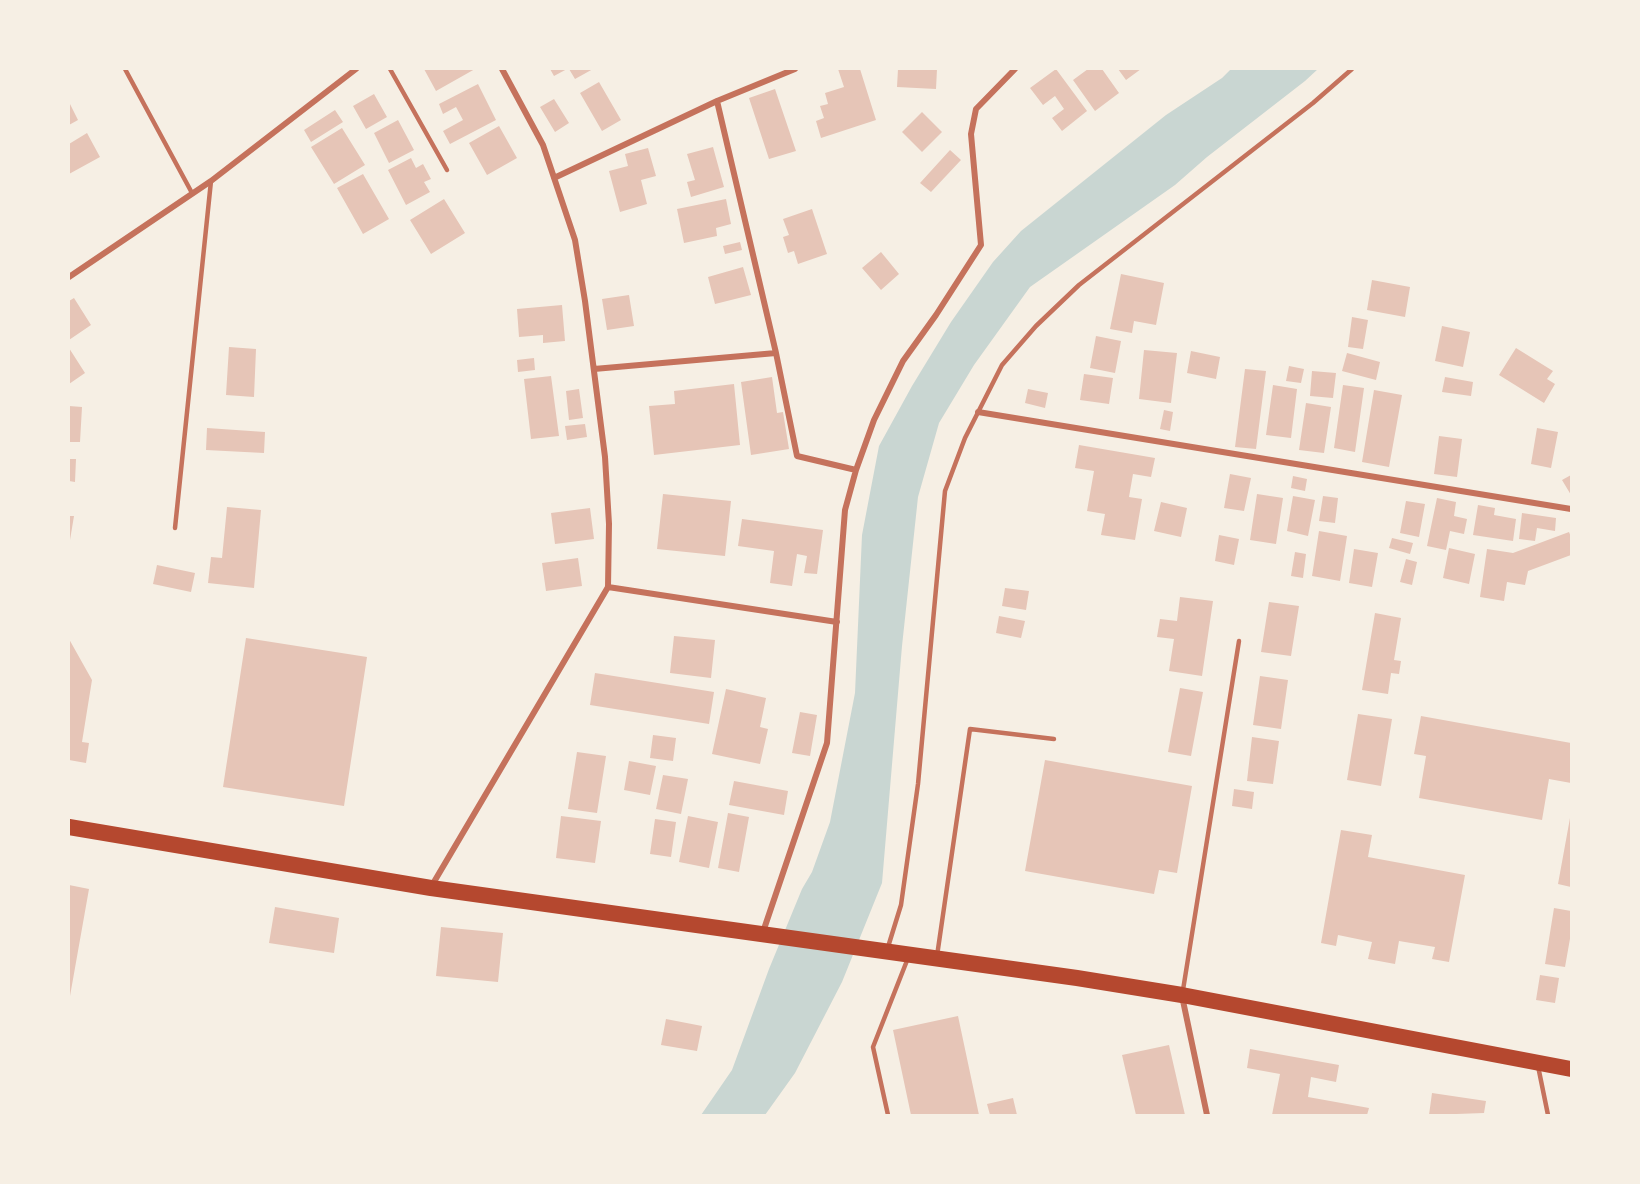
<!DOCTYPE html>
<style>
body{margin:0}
#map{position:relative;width:1640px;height:1184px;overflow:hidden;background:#f6efe4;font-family:"Roboto Condensed",sans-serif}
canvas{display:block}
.frame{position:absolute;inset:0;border:70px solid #f6efe4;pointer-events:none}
</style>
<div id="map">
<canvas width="1640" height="1184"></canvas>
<div class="frame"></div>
</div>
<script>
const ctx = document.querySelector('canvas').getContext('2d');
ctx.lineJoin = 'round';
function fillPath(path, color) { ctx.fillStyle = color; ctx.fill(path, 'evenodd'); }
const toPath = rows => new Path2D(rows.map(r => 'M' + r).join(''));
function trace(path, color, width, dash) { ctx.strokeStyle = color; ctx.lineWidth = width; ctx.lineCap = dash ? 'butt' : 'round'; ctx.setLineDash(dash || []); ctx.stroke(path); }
fillPath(toPath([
 [1231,69,1318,69,1305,81,1207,157,1175,185,1030,287,974,365,939,423,918,497,902,646,882,883,842,982,795,1073,765,1115,701,1115,732,1070,769,969,802,889,812,872,830,822,855,693,862,535,879,446,912,386,951,322,993,262,1021,231,1166,115,1222,78]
]), '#c9d6d2');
fillPath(toPath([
 [424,69,475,69,436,91],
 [550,69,567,69,554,76],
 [569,69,593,69,575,79],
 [838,69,860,69,876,120,821,138,816,121,824,118,820,106,828,104,825,93,844,87],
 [898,69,937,69,936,89,897,87],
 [1056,69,1087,111,1062,131,1052,118,1064,109,1055,96,1043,105,1030,88],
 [1088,69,1102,69,1119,93,1095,111,1073,80],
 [1118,69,1141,69,1126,80],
 [599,82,621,120,602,131,580,93],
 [478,84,496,120,450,144,443,131,463,120,456,107,443,114,439,104],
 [775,89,796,151,769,159,749,98],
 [374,94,387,117,366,129,353,106],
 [554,99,569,123,555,132,540,107],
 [69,102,78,120,69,125],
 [335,110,343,122,311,142,304,130],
 [922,112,942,132,922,152,902,132],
 [398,120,414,150,389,163,374,133],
 [499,126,517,158,487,175,469,143],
 [342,128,365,165,334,184,311,147],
 [87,133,100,157,69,174,69,144],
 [713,147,724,187,691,197,687,182,695,180,687,154],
 [648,148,656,176,641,180,647,204,620,212,609,171,628,166,625,154],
 [950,150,961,160,931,192,920,183],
 [411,158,416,168,423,164,431,179,424,182,430,192,406,205,388,170],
 [363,174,389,219,363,234,337,188],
 [444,199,465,233,431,254,410,220],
 [726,199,731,224,716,228,717,236,684,243,677,209],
 [812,209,827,254,798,264,794,251,788,253,783,237,789,235,783,219],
 [740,242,742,250,725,254,723,246],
 [881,252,899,274,881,290,862,268],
 [743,267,751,295,715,304,708,277],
 [1121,274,1164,283,1156,325,1134,321,1132,333,1110,329],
 [1372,280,1410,287,1405,317,1367,310],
 [629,295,634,326,607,330,602,299],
 [74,298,91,325,69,340,69,301],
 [562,305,565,341,543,343,543,335,519,337,517,309],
 [1352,317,1368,320,1363,349,1348,347],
 [1442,326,1470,332,1463,367,1435,361],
 [1096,336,1121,341,1115,373,1090,368],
 [229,347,256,349,254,397,226,395],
 [69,348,85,373,69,384],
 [1516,348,1553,371,1547,379,1555,384,1544,403,1499,375],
 [1144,350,1177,353,1171,403,1139,399],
 [1191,351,1220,357,1216,379,1187,373],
 [1347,353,1380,362,1376,380,1342,371],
 [534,358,535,370,518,372,517,360],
 [1289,366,1304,369,1301,383,1286,381],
 [1245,369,1266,371,1256,449,1235,447],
 [1312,371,1336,373,1333,398,1310,396],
 [1084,374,1113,378,1109,404,1080,400],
 [551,376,559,436,531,439,524,379],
 [772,377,777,413,783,412,789,449,751,455,741,382],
 [1445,377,1473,382,1471,396,1442,392],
 [734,384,740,445,654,455,649,406,675,404,674,391],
 [1273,385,1297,389,1291,438,1266,435],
 [1343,385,1364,388,1355,452,1334,448],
 [579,389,583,418,569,420,566,391],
 [1028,389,1048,393,1045,408,1025,403],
 [1374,390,1402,395,1389,467,1362,462],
 [1306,403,1331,407,1324,453,1299,450],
 [69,406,82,407,80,442,69,442],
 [1164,410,1173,412,1170,431,1160,429],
 [585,424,587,437,567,440,565,426],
 [207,428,265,432,264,453,206,450],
 [1537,428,1558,432,1551,468,1531,464],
 [1439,436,1462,439,1457,477,1434,474],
 [1079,445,1155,458,1151,477,1133,474,1129,497,1142,499,1135,540,1101,535,1105,514,1087,511,1094,471,1075,468],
 [69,459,76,459,75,482,69,481],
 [1230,474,1251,478,1244,511,1224,508],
 [1571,475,1571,495,1562,480],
 [1293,476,1307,479,1305,491,1291,488],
 [663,494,731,501,725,556,657,549],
 [1257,494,1283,498,1276,544,1250,540],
 [1293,496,1315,500,1308,536,1287,531],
 [1323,496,1338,498,1335,523,1319,521],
 [1437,498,1456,502,1454,516,1467,519,1464,534,1450,531,1446,550,1427,546],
 [1406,501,1425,504,1419,537,1400,533],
 [1161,502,1187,508,1181,537,1154,531],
 [1478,505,1495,508,1494,515,1516,519,1513,541,1473,535],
 [227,507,261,510,254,588,208,583,211,557,222,558],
 [590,508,594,539,555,544,551,513],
 [1522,513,1556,518,1555,531,1537,528,1535,541,1519,539],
 [69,516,74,516,70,540,69,540],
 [742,519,823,530,817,574,804,573,807,556,797,554,792,586,770,583,774,551,738,546],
 [1319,531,1347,536,1340,581,1312,576],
 [1569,532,1571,537,1571,555,1528,571,1525,585,1507,582,1504,601,1480,597,1487,549,1513,553],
 [1219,535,1239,539,1234,565,1215,561],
 [1392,538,1413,543,1410,554,1389,548],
 [1449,548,1475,554,1469,584,1443,578],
 [1354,549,1378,553,1372,587,1349,583],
 [1295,552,1306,554,1303,578,1291,576],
 [578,558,582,586,546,591,542,563],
 [1406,559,1417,562,1412,585,1400,582],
 [157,565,195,573,191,592,153,584],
 [1005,588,1029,591,1026,610,1002,606],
 [1180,597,1213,601,1202,676,1169,671,1174,639,1157,637,1160,619,1177,621],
 [1269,602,1299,606,1291,656,1261,652],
 [1375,613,1401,618,1394,660,1401,661,1399,674,1391,673,1388,694,1362,690],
 [999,616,1025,621,1021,638,996,633],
 [674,636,715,640,711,678,670,673],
 [246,638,367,657,344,806,223,787],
 [69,639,92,680,82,742,89,743,86,763,69,760],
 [595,673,714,692,709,724,590,705],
 [1260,676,1288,680,1281,729,1253,725],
 [1180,688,1203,692,1191,756,1168,752],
 [726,689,766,698,760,727,768,729,760,764,712,754],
 [800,712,817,715,810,756,792,753],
 [1358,714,1392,719,1381,786,1347,780],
 [1421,716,1571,743,1571,783,1549,779,1542,820,1419,798,1426,756,1414,754],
 [653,735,676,738,673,761,650,758],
 [1252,737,1279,741,1273,784,1247,781],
 [577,752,606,756,597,813,568,809],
 [1045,760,1192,786,1177,873,1159,870,1154,894,1025,871],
 [629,761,656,766,650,795,624,790],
 [663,775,688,779,681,814,656,809],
 [734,781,788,791,784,815,729,805],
 [1234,789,1254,792,1252,809,1232,806],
 [728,813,749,817,739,872,718,868],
 [561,816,601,821,595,863,556,858],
 [688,816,718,822,709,868,679,862],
 [1570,818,1571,818,1571,887,1558,884],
 [655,819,676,822,671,857,650,854],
 [1341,830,1372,835,1368,857,1465,875,1449,962,1432,959,1435,947,1399,941,1395,964,1368,959,1372,942,1338,935,1336,946,1321,943],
 [69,885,89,889,70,996,69,996],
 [275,907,339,918,334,953,269,943],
 [1554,908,1571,911,1571,933,1565,967,1545,964],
 [441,927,503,933,498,982,436,976],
 [1540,975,1559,978,1555,1003,1536,1000],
 [958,1016,979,1115,911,1115,893,1030],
 [666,1019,702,1026,697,1051,661,1045],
 [1169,1045,1185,1115,1136,1115,1122,1055],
 [1250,1049,1339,1065,1336,1082,1311,1077,1308,1097,1369,1108,1367,1115,1272,1115,1280,1074,1247,1068],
 [1432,1093,1486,1101,1484,1113,1429,1115],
 [1013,1098,1017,1115,990,1115,987,1104]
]), '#e6c5b7');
trace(toPath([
 [125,69,192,193],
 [390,69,447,170],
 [175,528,211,181],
 [888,947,901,905,918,784,945,491,965,438,1002,365,1036,326,1079,285,1313,103,1352,69],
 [937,956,970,729,1054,739],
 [1183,990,1239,641],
 [1538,1066,1548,1115],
 [888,1115,873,1047,908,958]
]), '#c5725c', 4.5);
trace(toPath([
 [717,101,776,353,797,456,856,470],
 [554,178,717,101,795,69],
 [69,277,211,181,356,69],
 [594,369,776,353],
 [978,412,1571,509],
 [608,587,837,622],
 [431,887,608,587,609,524,605,457,585,301,575,240,543,145,502,69],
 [763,932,827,743,845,510,856,470,874,420,903,361,936,315,981,245,971,134,976,109,1015,69],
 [1182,996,1207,1115]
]), '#c5725c', 6);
trace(toPath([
 [69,827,431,888,1077,978,1182,995,1571,1069]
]), '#b5482f', 16);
</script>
